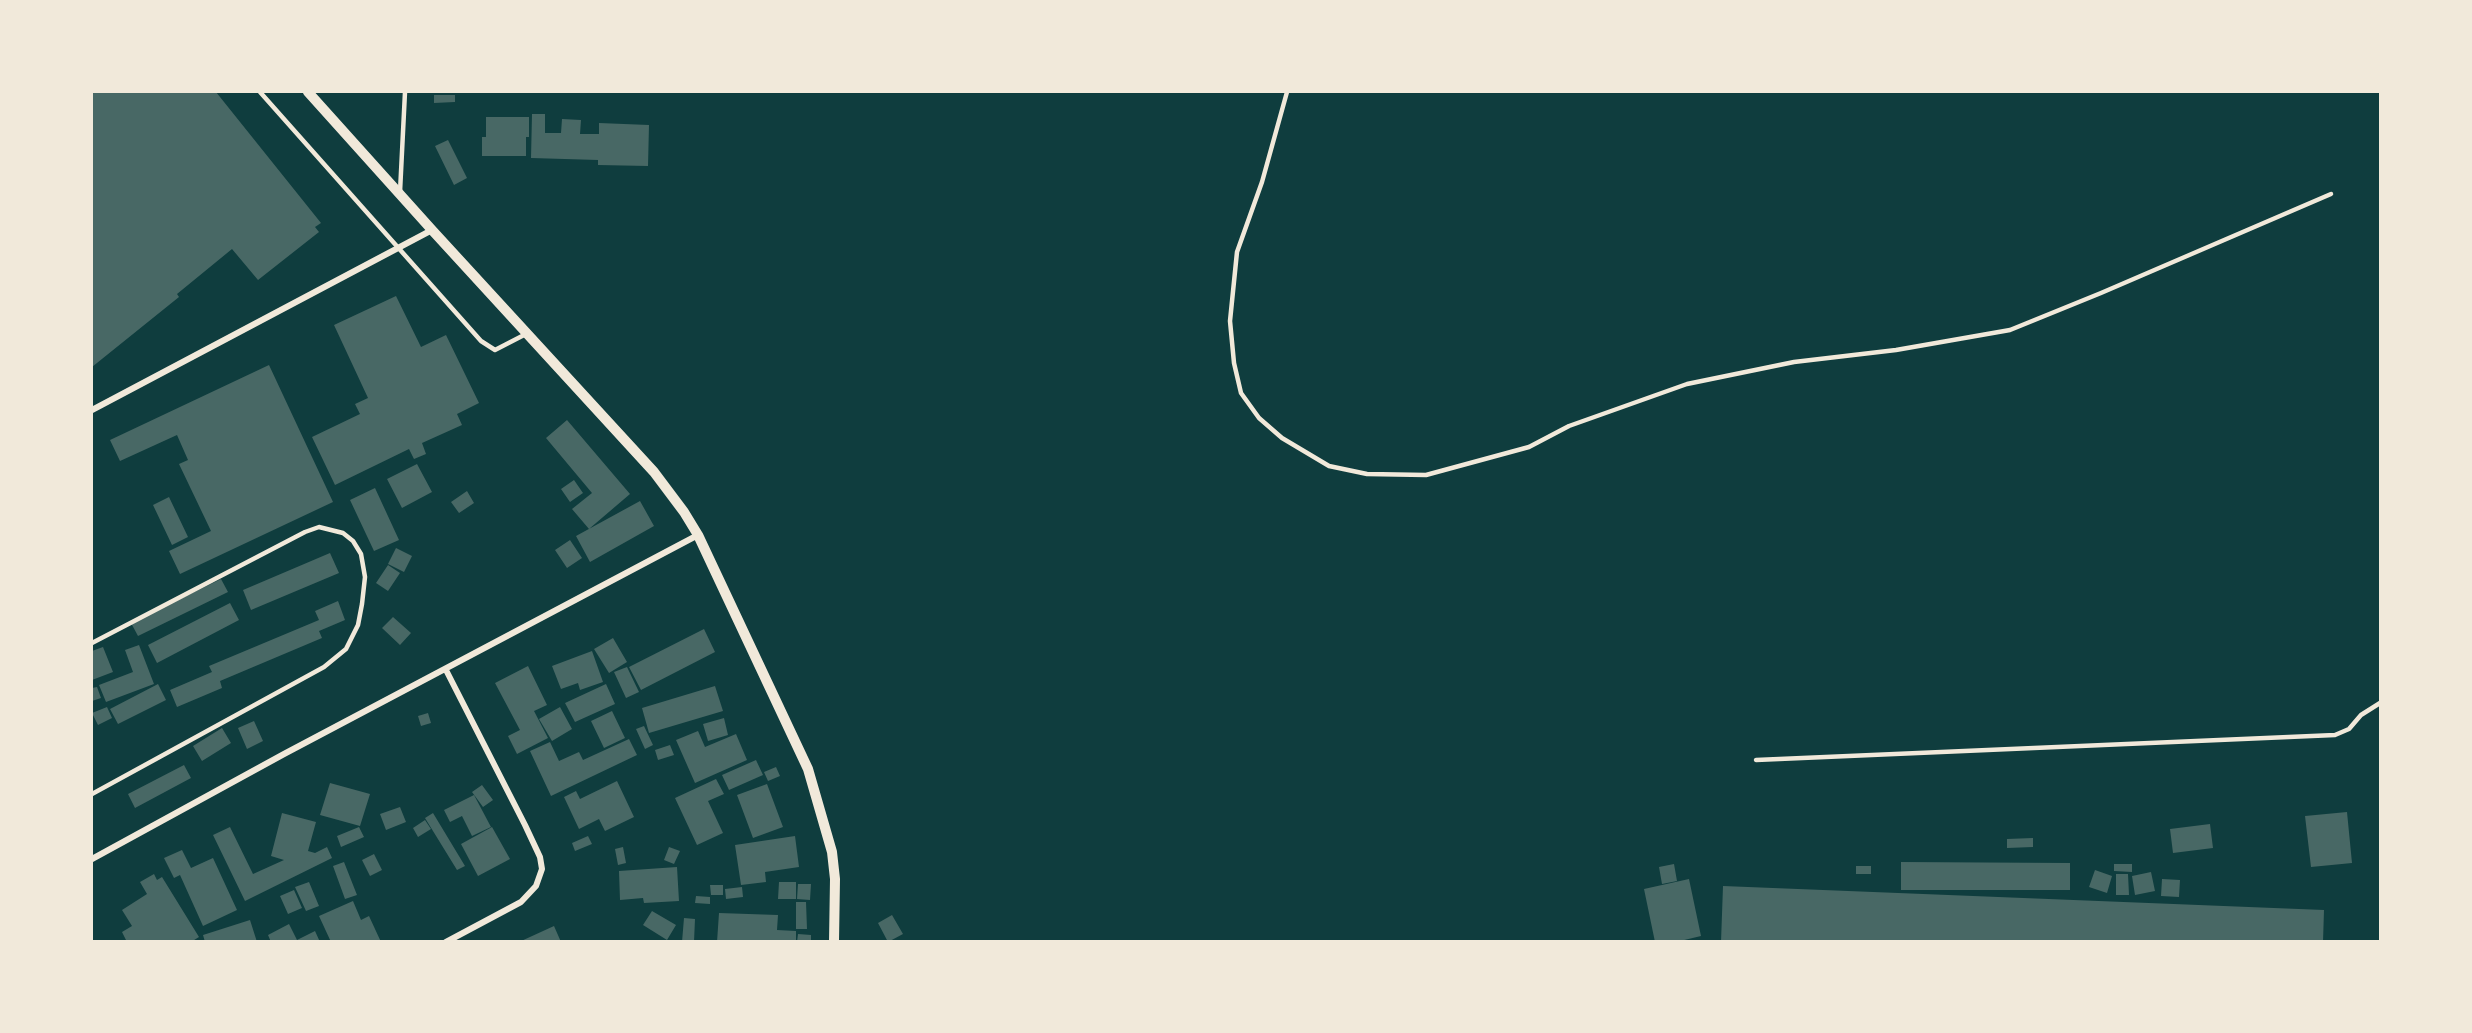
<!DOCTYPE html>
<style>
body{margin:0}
#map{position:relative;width:2472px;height:1033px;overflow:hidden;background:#0f3d3e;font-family:"Noto Sans",sans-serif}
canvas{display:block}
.frame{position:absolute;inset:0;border:93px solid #f1e9da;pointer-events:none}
</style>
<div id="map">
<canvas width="2472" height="1033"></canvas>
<div class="frame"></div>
</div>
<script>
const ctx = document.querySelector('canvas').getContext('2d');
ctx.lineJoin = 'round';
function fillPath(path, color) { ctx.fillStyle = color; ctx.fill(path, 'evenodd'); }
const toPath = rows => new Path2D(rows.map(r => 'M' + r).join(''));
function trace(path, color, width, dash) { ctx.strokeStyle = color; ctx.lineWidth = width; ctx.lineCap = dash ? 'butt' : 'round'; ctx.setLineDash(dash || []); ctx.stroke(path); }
fillPath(toPath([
 [92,92,216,92,321,223,315,227,319,232,258,280,232,249,177,294,179,297,92,367],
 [434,95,455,95,455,102,434,103],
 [532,114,545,114,545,133,561,133,562,119,581,120,580,134,599,134,599,123,649,125,648,166,598,165,598,160,531,158],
 [486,117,529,117,529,137,526,137,526,156,482,156,482,137,486,137],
 [448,140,467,178,454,185,435,146],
 [396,296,421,347,446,335,479,403,457,414,462,425,422,443,426,454,414,459,409,449,335,485,312,437,360,414,355,404,368,398,334,325],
 [269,365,333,502,180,574,169,551,211,531,179,464,188,460,177,435,120,461,110,440],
 [567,420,630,494,589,529,572,509,592,493,546,438],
 [417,464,432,492,402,508,387,479],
 [574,480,583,493,570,502,561,489],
 [375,488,399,540,374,551,350,500],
 [467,491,474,503,459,513,451,502],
 [169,497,188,537,172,545,153,505],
 [640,501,654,526,590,562,576,536],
 [570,540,582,558,567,568,555,550],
 [396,548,412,556,404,572,388,564],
 [330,553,339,573,251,610,243,590],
 [388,565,400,573,388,591,376,583],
 [221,579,228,592,138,636,131,623],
 [338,601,345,620,319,631,322,638,220,681,222,688,177,707,170,690,212,672,209,666,319,620,315,611],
 [230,603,239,620,157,663,148,645],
 [393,617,411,633,400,645,382,628],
 [704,629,715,652,641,690,629,667],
 [613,638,627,662,609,673,594,649],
 [139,645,154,684,106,702,99,685,133,672,125,650],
 [103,647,113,672,92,680,92,651],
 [592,651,603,682,580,690,578,683,561,689,552,666],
 [528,666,547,705,534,711,548,738,517,754,508,736,520,730,495,683],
 [627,667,639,692,626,698,614,672],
 [158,684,166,700,118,724,110,709],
 [606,684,615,704,575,722,565,703],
 [715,686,723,711,649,733,642,708],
 [97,687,101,698,92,701,92,688],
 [107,707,112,718,98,725,92,713],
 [560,707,572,729,552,741,539,719],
 [612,711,625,738,604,748,591,721],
 [428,713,431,723,421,726,418,716],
 [724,718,728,735,708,741,703,724],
 [254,721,263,741,247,749,238,728],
 [644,726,653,745,645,749,636,729],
 [222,728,231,743,202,761,193,746],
 [698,731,705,747,736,734,747,760,695,783,676,740],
 [629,739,637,755,551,796,530,751,550,742,559,761,579,752,583,760],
 [670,745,674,755,658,760,655,750],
 [756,760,763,775,729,790,722,775],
 [184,765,191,778,135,808,128,794],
 [776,767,780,776,768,781,764,772],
 [716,779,724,794,708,801,723,833,697,845,675,798],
 [617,781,634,817,605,831,599,819,579,829,564,797,576,791,580,799],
 [330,783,370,794,360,826,320,815],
 [767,784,783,827,753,838,737,795],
 [482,785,493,800,483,807,472,792],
 [474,795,491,827,472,836,462,816,450,822,444,810],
 [400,807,406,822,386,830,380,814],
 [2347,812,2352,863,2311,867,2305,816],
 [282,813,316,822,308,851,315,853,327,847,332,858,245,901,213,835,230,827,253,874,284,860,271,856],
 [433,813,465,866,457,870,425,818],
 [425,820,431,829,418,837,413,828],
 [2210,824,2213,848,2173,853,2170,829],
 [359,827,364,837,341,847,337,836],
 [492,827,510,859,478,876,461,844],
 [588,836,592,844,575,851,572,843],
 [795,836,799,867,765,872,766,882,741,885,735,845],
 [2033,838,2033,847,2007,848,2007,839],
 [623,847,626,863,618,865,615,849],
 [669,847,680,851,674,864,664,860],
 [182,850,191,868,213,858,237,910,203,926,180,875,174,878,164,858],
 [374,854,382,870,370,876,362,860],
 [344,862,357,895,345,899,333,866],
 [1901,862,2070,863,2070,890,1901,890],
 [1674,864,1677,881,1662,884,1659,867],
 [2114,864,2132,864,2132,872,2114,871],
 [1856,866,1871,866,1871,874,1856,874],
 [677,867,679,901,644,903,643,898,620,900,619,871],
 [2095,870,2112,876,2107,893,2089,887],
 [2151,872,2155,891,2135,895,2132,876],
 [154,874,157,880,162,877,199,937,191,942,127,942,122,932,132,926,122,910,147,894,140,882],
 [2116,874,2128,874,2129,895,2116,895],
 [1689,879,1701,936,1676,942,1655,942,1644,889],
 [2162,879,2180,880,2179,897,2161,896],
 [309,882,319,906,306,911,295,887],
 [779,882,796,882,796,899,778,899],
 [798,884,811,884,810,900,797,899],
 [710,885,723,885,723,895,711,895],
 [1723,886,2324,910,2323,942,1721,942],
 [742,887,743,897,726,899,725,889],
 [294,890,302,908,288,914,280,896],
 [696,896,710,897,710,904,695,903],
 [353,901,361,920,369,916,381,942,331,942,319,916],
 [796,902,806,902,807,929,796,929],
 [652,911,676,925,667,940,643,925],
 [719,913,778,915,777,930,796,931,796,942,717,942],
 [892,915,903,934,888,942,878,923],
 [684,918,695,919,694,942,682,942],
 [250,920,257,942,205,942,203,935],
 [289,924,297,940,315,931,320,942,271,942,268,935],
 [554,926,561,942,519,942],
 [798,934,811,935,811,942,797,942]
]), '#486865');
trace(toPath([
 [260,92,481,341,495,350,526,334],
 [1287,92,1262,182,1237,252,1230,321,1234,363,1241,393,1259,418,1282,438,1329,466,1367,474,1426,475,1529,447,1569,426,1687,384,1794,362,1896,350,2010,330,2101,293,2331,194],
 [400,192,405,92],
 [92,643,305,532,319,527,343,533,353,541,361,554,365,577,362,604,358,625,346,649,324,667,92,794],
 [1756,760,2335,735,2349,729,2361,715,2380,703]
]), '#f1e9da', 4.5);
trace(toPath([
 [92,410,432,230],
 [446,670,525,825,540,857,542,869,536,886,521,902,446,942],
 [92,859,284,754,698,535]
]), '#f1e9da', 6);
trace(toPath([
 [308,92,432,230,654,472,684,512,698,535,808,769,832,852,835,879,834,942]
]), '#f1e9da', 10);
</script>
